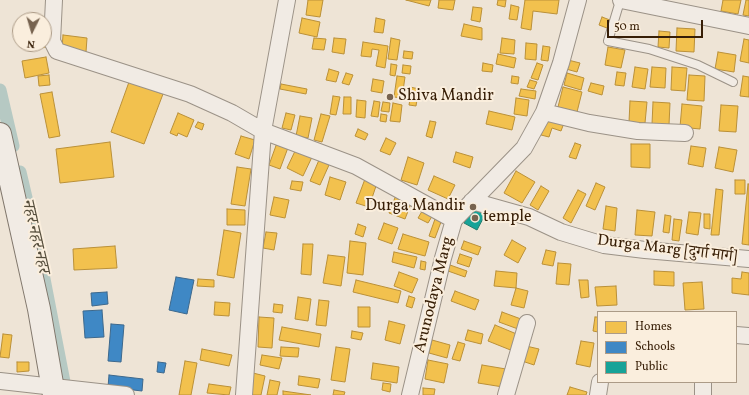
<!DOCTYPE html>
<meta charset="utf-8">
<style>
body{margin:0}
#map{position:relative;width:749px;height:395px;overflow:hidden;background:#eee4d6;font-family:Vollkorn,serif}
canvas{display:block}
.legend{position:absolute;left:597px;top:311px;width:140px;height:72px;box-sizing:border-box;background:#faeedd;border:1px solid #ac9b87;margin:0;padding:5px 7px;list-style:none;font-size:12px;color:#371e06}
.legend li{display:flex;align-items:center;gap:8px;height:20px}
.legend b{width:20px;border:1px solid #ac9b87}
.north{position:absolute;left:12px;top:12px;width:40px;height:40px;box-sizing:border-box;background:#faeedd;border:1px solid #ac9b87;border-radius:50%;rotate:185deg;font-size:11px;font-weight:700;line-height:16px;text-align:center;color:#371e06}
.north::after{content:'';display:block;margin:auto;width:14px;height:18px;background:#77634f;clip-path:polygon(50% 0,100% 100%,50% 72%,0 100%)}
.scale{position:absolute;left:607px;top:20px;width:96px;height:18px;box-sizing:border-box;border:2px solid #371e06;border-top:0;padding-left:5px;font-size:12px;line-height:14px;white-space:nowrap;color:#371e06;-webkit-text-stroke:3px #faeedd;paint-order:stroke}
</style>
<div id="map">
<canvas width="749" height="395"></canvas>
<ul class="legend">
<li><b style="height:11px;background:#f2c14e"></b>Homes</li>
<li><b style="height:11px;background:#3f88c5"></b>Schools</li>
<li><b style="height:11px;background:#17a398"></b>Public</li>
</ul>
<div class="north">N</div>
<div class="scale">50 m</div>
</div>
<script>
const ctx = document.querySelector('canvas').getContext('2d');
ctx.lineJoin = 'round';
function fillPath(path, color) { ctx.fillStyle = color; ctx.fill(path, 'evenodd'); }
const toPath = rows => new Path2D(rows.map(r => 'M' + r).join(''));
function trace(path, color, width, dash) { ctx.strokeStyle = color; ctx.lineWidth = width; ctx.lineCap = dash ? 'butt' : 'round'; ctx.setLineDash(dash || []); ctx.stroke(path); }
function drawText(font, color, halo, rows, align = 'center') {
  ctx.font = font + ' Vollkorn,"Noto Serif Devanagari",serif'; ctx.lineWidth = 4; ctx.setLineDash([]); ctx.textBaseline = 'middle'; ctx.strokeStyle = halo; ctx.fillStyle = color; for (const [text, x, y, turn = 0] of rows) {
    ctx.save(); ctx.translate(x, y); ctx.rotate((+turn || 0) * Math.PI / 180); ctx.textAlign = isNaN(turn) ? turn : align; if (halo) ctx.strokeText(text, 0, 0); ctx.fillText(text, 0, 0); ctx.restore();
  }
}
const homes = toPath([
 [308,0,323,0,320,17,306,15,308,0],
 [406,0,431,0,429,6,406,0],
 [439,0,455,0,453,10,438,8,439,0],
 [498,0,506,0,505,7,497,5,498,0],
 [525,0,559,0,557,14,533,11,531,30,521,28,525,0],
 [723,0,741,0,738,14,721,11,723,0],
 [746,0,749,0,749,16,743,15,746,0],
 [511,5,519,7,517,20,509,19,511,5],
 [473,7,482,8,480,22,471,20,473,7],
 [602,17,610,20,607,28,599,25,602,17],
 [302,18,320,22,317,37,299,33,302,18],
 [376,18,385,20,383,33,374,32,376,18],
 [44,21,46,21,48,47,23,48,23,44,44,44,44,21],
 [464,24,482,28,482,40,461,36,464,24],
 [677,28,695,29,694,52,676,51,677,28],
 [659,31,670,32,669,48,658,47,659,31],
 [63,35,87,38,86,52,62,49,63,35],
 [314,38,326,39,324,50,312,49,314,38],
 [334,38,346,39,344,54,332,52,334,38],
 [391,38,400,40,397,60,388,59,391,38],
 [502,38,515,40,514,54,500,53,502,38],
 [744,39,749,40,749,63,740,61,744,39],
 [363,42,388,46,385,68,376,66,379,50,372,49,371,57,361,56,363,42],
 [526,43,537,44,536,60,525,59,526,43],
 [543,46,550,47,548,61,541,60,543,46],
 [608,47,625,50,621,68,605,65,608,47],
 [404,51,413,52,412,59,403,58,404,51],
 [718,52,736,55,734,72,715,69,718,52],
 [498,54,516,58,514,68,496,64,498,54],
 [46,57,49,73,25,78,22,61,46,57],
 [568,60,580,63,577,72,566,69,568,60],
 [483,63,493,65,492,72,482,71,483,63],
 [537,63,543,65,538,80,531,78,537,63],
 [391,64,397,65,395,76,390,75,391,64],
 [403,65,411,66,410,74,402,73,403,65],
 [635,67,648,69,645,89,632,87,635,67],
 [652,67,666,68,665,88,650,87,652,67],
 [672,67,687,68,685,91,671,90,672,67],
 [329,69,339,72,336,82,326,80,329,69],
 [617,72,626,73,624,86,615,85,617,72],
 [346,73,353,75,349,85,342,83,346,73],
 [567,73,584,78,581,90,564,85,567,73],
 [49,75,50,85,39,86,38,76,49,75],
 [689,75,705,76,704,101,687,100,689,75],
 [397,76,405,77,402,98,394,97,397,76],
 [512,76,519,77,518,84,511,83,512,76],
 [743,76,749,77,749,97,740,96,743,76],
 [373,79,384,81,382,93,371,91,373,79],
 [530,80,537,82,534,89,527,87,530,80],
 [129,82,163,94,144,144,111,132,129,82],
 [591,83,604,86,602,95,588,91,591,83],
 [281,84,307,89,306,94,280,89,281,84],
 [410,87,419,89,417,99,408,97,410,87],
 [563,87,582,92,577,112,558,107,563,87],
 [521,89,536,91,535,99,519,96,521,89],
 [52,92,60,136,49,138,40,94,52,92],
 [333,96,340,97,336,115,330,114,333,96],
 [344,97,351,97,351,114,343,114,344,97],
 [516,98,529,100,527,116,514,114,516,98],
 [410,99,417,100,416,106,409,105,410,99],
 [357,100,366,101,365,118,356,117,357,100],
 [374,101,380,102,378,117,371,116,374,101],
 [630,101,647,102,645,123,629,122,630,101],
 [383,102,390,103,389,112,381,111,383,102],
 [653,102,670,103,669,125,652,124,653,102],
 [393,103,402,105,400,122,390,121,393,103],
 [682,104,702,106,700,129,680,127,682,104],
 [721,105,738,106,736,132,719,131,721,105],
 [489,111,515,117,512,130,486,124,489,111],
 [178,113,194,120,187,137,178,133,177,136,170,133,178,113],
 [286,113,295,115,291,130,282,128,286,113],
 [321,114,330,116,322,142,314,140,321,114],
 [381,114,387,115,386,122,380,121,381,114],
 [300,116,312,118,308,138,296,136,300,116],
 [547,117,564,123,561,131,552,128,549,137,541,135,547,117],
 [430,121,436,122,432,138,426,136,430,121],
 [198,122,204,124,202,130,195,127,198,122],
 [358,129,368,134,365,140,355,136,358,129],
 [241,136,255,140,249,159,235,154,241,136],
 [386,138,396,143,390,155,380,151,386,138],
 [278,140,289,145,280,169,269,165,278,140],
 [110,142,114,177,60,183,56,149,110,142],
 [575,143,581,145,576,159,569,157,575,143],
 [631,144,650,144,650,168,631,167,631,144],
 [691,146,706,148,703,167,688,164,691,146],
 [719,147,737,150,733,172,715,168,719,147],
 [296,149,312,157,303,176,287,168,296,149],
 [456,152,473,157,470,168,453,162,456,152],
 [408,157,424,163,417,185,401,180,408,157],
 [319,160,329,165,320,185,310,181,319,160],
 [237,167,251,169,245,206,231,204,237,167],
 [516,171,535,182,522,203,504,193,516,171],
 [434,176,455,185,448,199,428,190,434,176],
 [330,177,346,182,340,200,325,195,330,177],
 [365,179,377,183,369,207,356,203,365,179],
 [735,180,745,180,745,194,735,194,735,180],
 [292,181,303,182,301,191,290,189,292,181],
 [596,183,605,187,595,210,586,206,596,183],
 [748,184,749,184,749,245,742,244,748,184],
 [541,186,549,191,538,210,530,205,541,186],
 [716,189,723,190,719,235,711,235,716,189],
 [578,190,586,194,571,223,563,218,578,190],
 [396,195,412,201,405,219,389,213,396,195],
 [274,197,289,200,285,218,270,215,274,197],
 [606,206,617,208,615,231,603,229,606,206],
 [424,208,434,213,428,223,418,218,424,208],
 [227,209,245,210,245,225,227,225,227,209],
 [637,210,655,212,652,236,635,235,637,210],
 [689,212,701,213,698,235,686,233,689,212],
 [704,214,710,214,710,229,704,228,704,214],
 [665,215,671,216,669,233,663,232,665,215],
 [435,219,441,222,435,238,429,236,435,219],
 [674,219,682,220,679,241,672,240,674,219],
 [384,223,398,228,392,244,378,239,384,223],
 [358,224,366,227,363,237,355,234,358,224],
 [224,230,241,233,234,278,217,275,224,230],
 [266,232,277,233,274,250,263,248,266,232],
 [403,234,429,242,425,256,398,249,403,234],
 [512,240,526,248,518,263,504,255,512,240],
 [350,241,366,243,363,275,347,273,350,241],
 [464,241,481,247,478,255,461,249,464,241],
 [303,244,313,244,311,275,301,274,303,244],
 [115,246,117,268,74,270,73,249,115,246],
 [546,250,556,252,553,266,542,264,546,250],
 [394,252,417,257,414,268,392,262,394,252],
 [460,254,472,258,469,267,457,263,460,254],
 [328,255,345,257,341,286,323,283,328,255],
 [421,261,426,262,425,270,420,269,421,261],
 [558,263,571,264,569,285,556,284,558,263],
 [450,265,467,271,465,277,448,271,450,265],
 [496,271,517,273,516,288,494,286,496,271],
 [654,271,674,272,674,286,654,285,654,271],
 [399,272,418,279,412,293,394,286,399,272],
 [742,272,749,273,749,295,732,293,732,278,741,279,742,272],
 [198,279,214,280,214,287,197,286,198,279],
 [356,280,401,291,398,303,353,292,356,280],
 [579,280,588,280,589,297,581,298,579,280],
 [702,282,704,309,685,310,683,283,702,282],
 [616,286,617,305,597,306,595,287,616,286],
 [516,288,528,291,524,308,511,305,516,288],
 [455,291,479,300,475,310,451,301,455,291],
 [409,296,415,298,412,308,406,306,409,296],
 [298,297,311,299,308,321,295,319,298,297],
 [319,300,329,301,326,326,316,325,319,300],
 [215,302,230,303,229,316,214,315,215,302],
 [274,304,283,305,282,313,273,312,274,304],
 [358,307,370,307,370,327,358,327,358,307],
 [502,312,521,319,518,329,499,322,502,312],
 [259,317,274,318,272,348,258,347,259,317],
 [595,317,598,317,598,332,593,331,595,317],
 [389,321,405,325,400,344,385,340,389,321],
 [495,325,519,335,513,351,488,341,495,325],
 [282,327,321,334,319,347,279,340,282,327],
 [468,330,483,334,481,344,465,340,468,330],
 [352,331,363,333,361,340,351,338,352,331],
 [3,334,12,335,9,358,0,357,3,334],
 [432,340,450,345,447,358,429,353,432,340],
 [581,341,594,343,590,367,576,364,581,341],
 [458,342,465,344,460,361,452,359,458,342],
 [526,346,539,349,534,365,522,361,526,346],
 [281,347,299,348,298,357,280,356,281,347],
 [336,347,350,349,345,382,331,380,336,347],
 [202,349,232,355,229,366,200,360,202,349],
 [262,355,282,358,279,369,260,365,262,355],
 [428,360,448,364,444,383,425,379,428,360],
 [185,361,197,363,191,395,179,395,185,361],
 [17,362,29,362,29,371,17,372,17,362],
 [373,363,399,367,397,383,371,379,373,363],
 [482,365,506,369,503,387,478,383,482,365],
 [253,373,265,376,261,395,249,395,253,373],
 [299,376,320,379,318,388,298,385,299,376],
 [270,380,280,382,277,395,267,395,270,380],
 [383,383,391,384,390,392,382,390,383,383],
 [209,384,231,387,229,395,207,393,209,384],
 [570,387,587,392,586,395,567,395,570,387],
 [423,388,435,389,434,395,423,395,423,388],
 [334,390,345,392,344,395,333,395,334,390],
 [283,391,311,395,283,395,283,391]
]);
fillPath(homes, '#f2c14e');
trace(homes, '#ba9038', 1);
const schools = toPath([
 [176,277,194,280,187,314,169,310,176,277],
 [107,292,108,304,92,306,91,293,107,292],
 [102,310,104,337,85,338,83,311,102,310],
 [111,324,124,325,121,362,108,361,111,324],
 [158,362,166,363,164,373,157,372,158,362],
 [109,375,143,379,142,391,108,387,109,375]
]);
fillPath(schools, '#3f88c5');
trace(schools, '#3d688c', 1);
const public = toPath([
 [473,207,486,213,477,230,464,223,473,207]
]);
fillPath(public, '#17a398');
trace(public, '#217b6c', 1);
trace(toPath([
 [0,90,13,146],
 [20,172,39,253,64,382]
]), '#b6c9c3', 13);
const lane = toPath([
 [620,1,608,41,649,49,698,65,733,82]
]);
const street = toPath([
 [54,0,52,41,57,51,190,94,232,113,263,131,356,166,454,220],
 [621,0,749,26],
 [544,112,589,123,638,131,685,133],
 [472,201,529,217,561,232,604,245,645,250,749,259],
 [736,335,749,336],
 [0,381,126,395],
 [244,395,263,131,287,0],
 [410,395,443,258,454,220,524,148,544,112,561,63,578,0],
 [506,395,527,323],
 [598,395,600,382],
 [703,395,703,382]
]);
const secondary = toPath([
 [0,134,39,309,54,395]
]);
trace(lane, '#9b9287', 10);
trace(street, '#9b9287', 18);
trace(secondary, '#81776c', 24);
trace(lane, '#f1ebe4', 8);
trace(street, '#f1ebe4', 16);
trace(secondary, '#f1ebe4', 22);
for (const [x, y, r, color] of [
 [390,97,4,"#77634f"],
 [473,207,4,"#77634f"],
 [475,218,4,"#77634f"]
]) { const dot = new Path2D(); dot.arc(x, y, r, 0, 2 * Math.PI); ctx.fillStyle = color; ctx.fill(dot); trace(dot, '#faeedd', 1.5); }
drawText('16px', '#371e06', '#faeedd', [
 ["Shiva Mandir",398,97],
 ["Durga Mandir",465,207,"right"],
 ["temple",483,218]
], 'left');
drawText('16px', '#371e06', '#faeedd', [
 ["Durga Marg [दुर्गा मार्ग]",667,250,7],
 ["Arunodaya Marg",435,295,-76]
]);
drawText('italic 17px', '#564e3c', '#faeedd', [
 ["नहर नहर नहर",34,236,77]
]);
</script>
